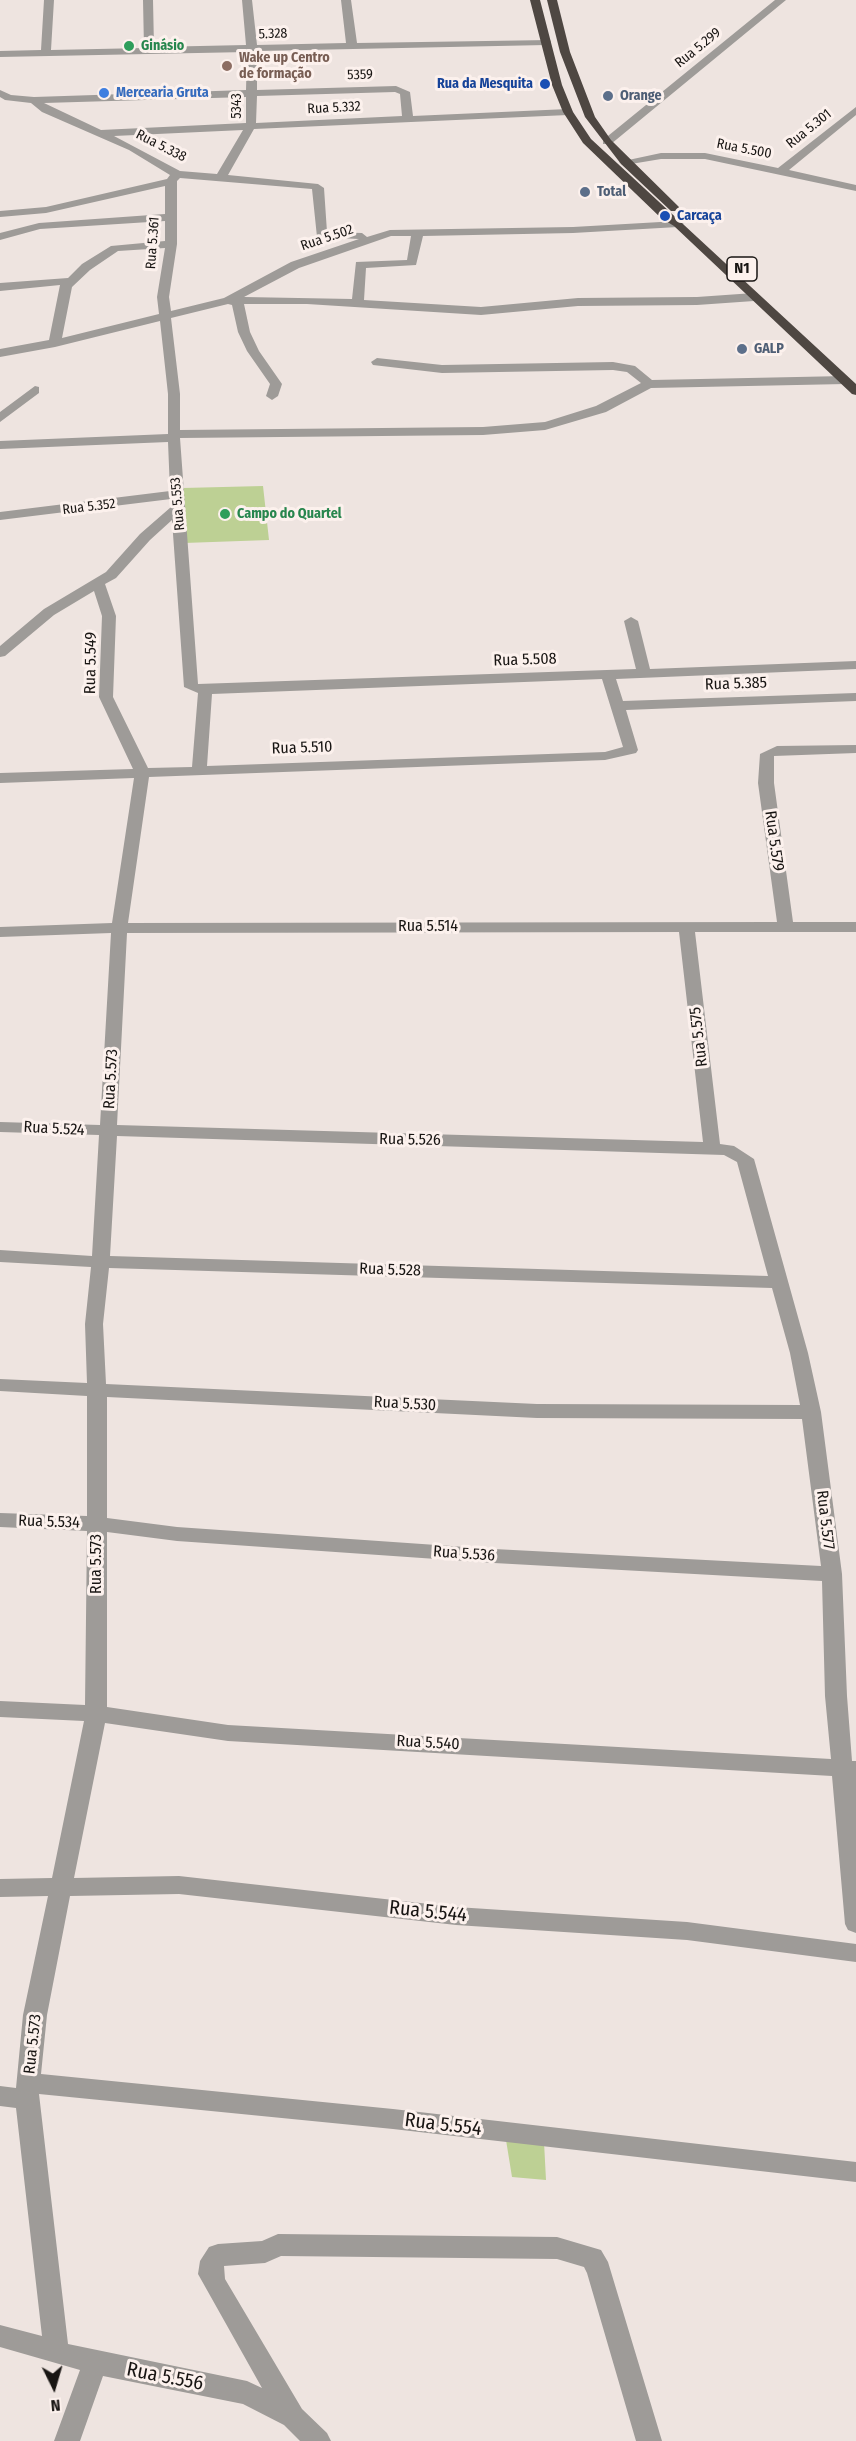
<!DOCTYPE html>
<meta charset="utf-8">
<style>
body{margin:0}
#map{position:relative;width:856px;height:2441px;overflow:hidden;background:#eee4e0;font-family:"Fira Sans Condensed",sans-serif}
canvas{display:block}
.north{position:absolute;left:24px;top:2357px;width:60px;height:60px;-webkit-text-stroke:4px #fcf1ed;paint-order:stroke;rotate:175deg;font-size:16px;font-weight:700;line-height:24px;text-align:center;color:#181513}
.north::after{content:'';display:block;margin:auto;width:21px;height:27px;background:#181513;clip-path:polygon(50% 0,100% 100%,50% 72%,0 100%)}
</style>
<div id="map">
<canvas width="856" height="2441"></canvas>
<div class="north">N</div>
</div>
<script>
const ctx = document.querySelector('canvas').getContext('2d');
ctx.lineJoin = 'round';
function fillPath(path, color) { ctx.fillStyle = color; ctx.fill(path, 'evenodd'); }
const toPath = rows => new Path2D(rows.map(r => 'M' + r).join(''));
function trace(path, color, width, dash) { ctx.strokeStyle = color; ctx.lineWidth = width; ctx.lineCap = dash ? 'butt' : 'round'; ctx.setLineDash(dash || []); ctx.stroke(path); }
function drawText(font, color, halo, rows, align = 'center') {
  ctx.font = font + ' "Fira Sans Condensed",sans-serif'; ctx.lineWidth = 6; ctx.setLineDash([]); ctx.textBaseline = 'middle'; ctx.strokeStyle = halo; ctx.fillStyle = color; for (const [text, x, y, turn = 0] of rows) {
    ctx.save(); ctx.translate(x, y); ctx.rotate((+turn || 0) * Math.PI / 180); ctx.textAlign = isNaN(turn) ? turn : align; if (halo) ctx.strokeText(text, 0, 0); ctx.fillText(text, 0, 0); ctx.restore();
  }
}
fillPath(toPath([
 [263,486,269,540,184,543,183,488],
 [506,2140,544,2142,546,2180,512,2177]
]), '#bdd094');
fillPath(toPath([
 [44,0,54,0,51,50,144,48,143,0,153,0,154,47,246,45,242,0,252,0,257,45,346,43,341,0,351,0,357,43,550,40,551,42,546,45,257,51,257,90,396,86,410,92,413,116,568,109,573,112,568,115,254,129,228,175,318,184,324,188,327,232,362,233,367,237,390,230,573,227,678,221,684,224,678,227,573,233,423,236,416,265,366,268,364,300,481,307,578,298,697,297,754,293,760,297,754,301,697,305,578,306,481,315,307,304,244,304,250,332,259,351,282,384,278,396,272,400,266,396,270,384,247,351,238,332,232,305,228,304,171,318,180,394,180,430,483,427,545,422,596,406,641,383,627,372,613,370,442,373,373,365,371,362,377,358,442,365,613,362,635,366,652,380,845,376,851,380,845,384,651,388,606,412,545,430,483,435,180,438,198,684,636,669,624,621,631,617,638,621,650,669,856,661,856,669,616,679,623,701,856,693,856,701,626,710,638,750,636,753,605,760,149,777,128,923,777,922,758,783,760,754,777,746,856,745,856,753,774,756,774,783,793,922,856,922,856,932,695,932,720,1144,734,1146,754,1159,808,1353,821,1412,842,1574,847,1696,852,1761,856,1761,856,1933,848,1930,845,1924,832,1776,228,1741,105,1723,74,1878,179,1876,456,1907,687,1922,856,1944,856,1962,687,1940,456,1925,179,1894,70,1896,47,2015,41,2074,393,2109,856,2162,856,2182,393,2129,39,2094,68,2344,247,2381,262,2388,198,2274,200,2261,209,2247,218,2244,262,2241,278,2234,557,2237,601,2250,608,2262,662,2441,636,2441,587,2273,584,2267,557,2259,281,2256,265,2263,224,2266,225,2279,302,2409,327,2433,331,2441,300,2441,284,2425,243,2404,103,2376,80,2441,54,2441,80,2370,0,2347,0,2325,42,2336,16,2108,0,2106,0,2086,16,2088,23,2015,48,1896,0,1897,0,1879,52,1878,84,1721,0,1717,0,1701,85,1705,87,1531,0,1527,0,1513,87,1516,87,1396,0,1391,0,1379,87,1383,85,1324,91,1267,0,1262,0,1250,92,1256,99,1135,0,1132,0,1122,100,1125,111,933,0,937,0,927,112,923,134,778,0,783,0,773,133,769,99,697,102,616,94,591,54,615,5,656,0,657,0,646,44,609,106,572,140,534,171,507,171,499,0,520,0,512,170,491,168,442,0,449,0,441,168,434,168,394,160,321,55,347,0,357,0,349,49,340,60,285,0,291,0,283,68,278,82,264,111,246,165,241,165,221,40,229,0,240,0,233,39,223,165,214,165,186,46,213,0,217,0,211,46,207,167,179,170,175,129,150,42,112,31,103,5,100,0,97,0,90,11,95,34,97,246,90,247,52,0,57,0,51,41,50,44,0],
 [395,92,400,94,402,116,256,123,257,96,395,92],
 [246,97,246,123,101,130,44,103,246,97],
 [243,130,217,174,180,171,114,136,243,130],
 [180,178,312,189,317,237,359,239,291,262,224,298,171,311,169,297,177,244,177,181,180,178],
 [391,236,411,236,407,260,356,262,352,299,244,297,299,268,391,236],
 [165,248,157,297,159,314,62,338,72,287,90,270,118,251,165,248],
 [172,520,184,687,198,693,192,767,148,768,113,697,116,616,105,584,116,578,150,540,172,520],
 [602,679,623,747,605,752,207,766,212,694,602,679],
 [679,932,703,1142,117,1125,127,933,679,932],
 [117,1136,724,1155,737,1162,768,1276,110,1256,117,1136],
 [109,1268,772,1288,790,1353,800,1405,537,1404,106,1384,103,1324,109,1268],
 [107,1397,537,1418,802,1419,821,1566,494,1549,177,1527,107,1518,107,1397],
 [107,1532,177,1541,494,1563,822,1581,825,1696,831,1759,228,1725,107,1707,107,1532],
 [775,0,786,0,611,144,603,144,603,140,775,0],
 [856,107,856,115,789,170,856,185,856,191,705,159,661,159,625,165,619,162,661,153,705,153,778,168,856,107],
 [35,386,39,387,39,393,0,422,0,412,35,386]
]), '#9e9b98');
fillPath(toPath([
 [530,0,540,0,562,85,573,112,591,139,856,384,856,395,852,394,674,226,661,218,583,143,563,112,552,85,530,0],
 [547,0,557,0,570,52,595,117,611,140,679,207,679,211,671,211,621,164,585,117,560,52,547,0]
]), '#4e4742');
for (const [x, y, r, color] of [
 [129,46,6,"#2e9e5b"],
 [227,66,6,"#8d6e63"],
 [545,84,6,"#1a4fb4"],
 [104,93,6,"#3f7fe0"],
 [608,96,6,"#5c6f8a"],
 [585,192,6,"#5c6f8a"],
 [665,216,6,"#1a4fb4"],
 [742,349,6,"#5c6f8a"],
 [225,514,6,"#2e9e5b"]
]) { const dot = new Path2D(); dot.arc(x, y, r, 0, 2 * Math.PI); ctx.fillStyle = color; ctx.fill(dot); trace(dot, '#fcf1ed', 2); }
drawText('14px', '#181513', '#fcf1ed', [
 ["5.328",273,34,-2],
 ["Rua 5.299",698,48,-39],
 ["5359",360,75,-2],
 ["5343",237,106,-90],
 ["Rua 5.332",334,108,-3],
 ["Rua 5.301",809,129,-39],
 ["Rua 5.338",161,146,27],
 ["Rua 5.500",744,149,11],
 ["Rua 5.502",327,238,-19],
 ["Rua 5.361",153,243,-86],
 ["Rua 5.553",178,504,-95],
 ["Rua 5.352",89,507,-7]
]);
drawText('bold 14px', '#27864d', '#fcf1ed', [
 ["Ginásio",141,46],
 ["Campo do Quartel",237,514]
], 'left');
drawText('bold 14px', '#785e54', '#fcf1ed', [
 ["Wake up Centro",239,58],
 ["de formação",239,74]
], 'left');
drawText('bold 14px', '#164399', '#fcf1ed', [
 ["Rua da Mesquita",533,84],
 ["Carcaça",677,216,"left"]
], 'right');
drawText('bold 14px', '#366cbe', '#fcf1ed', [
 ["Mercearia Gruta",116,93]
], 'left');
drawText('bold 14px', '#4e5e75', '#fcf1ed', [
 ["Orange",620,96],
 ["Total",597,192],
 ["GALP",754,349]
], 'left');
for (const [x, y, w] of [
 [742,269,30]
]) { const box = new Path2D(); box.roundRect(x - w / 2, y - 12, w, 24, 4.5); ctx.fillStyle = '#fcf1ed'; ctx.fill(box); trace(box, '#181513', 1.5); }
drawText('bold 15px', '#181513', null, [
 ["N1",742,269]
]);
drawText('16px', '#181513', '#fcf1ed', [
 ["Rua 5.508",525,660,-2],
 ["Rua 5.549",91,663,-89],
 ["Rua 5.385",736,684,-2],
 ["Rua 5.510",302,748,-2],
 ["Rua 5.579",774,841,82],
 ["Rua 5.514",428,927],
 ["Rua 5.575",699,1037,-97],
 ["Rua 5.573",111,1079,-87],
 ["Rua 5.524",54,1129,3],
 ["Rua 5.526",410,1140,1],
 ["Rua 5.528",390,1270,2],
 ["Rua 5.530",405,1404,3],
 ["Rua 5.577",825,1520,83],
 ["Rua 5.534",49,1522,2],
 ["Rua 5.536",464,1554,4],
 ["Rua 5.573",97,1564,-90],
 ["Rua 5.540",428,1743,3],
 ["Rua 5.573",33,2044,-84]
]);
drawText('20px', '#181513', '#fcf1ed', [
 ["Rua 5.544",428,1912,6],
 ["Rua 5.554",443,2125,7],
 ["Rua 5.556",165,2377,11]
]);
</script>
